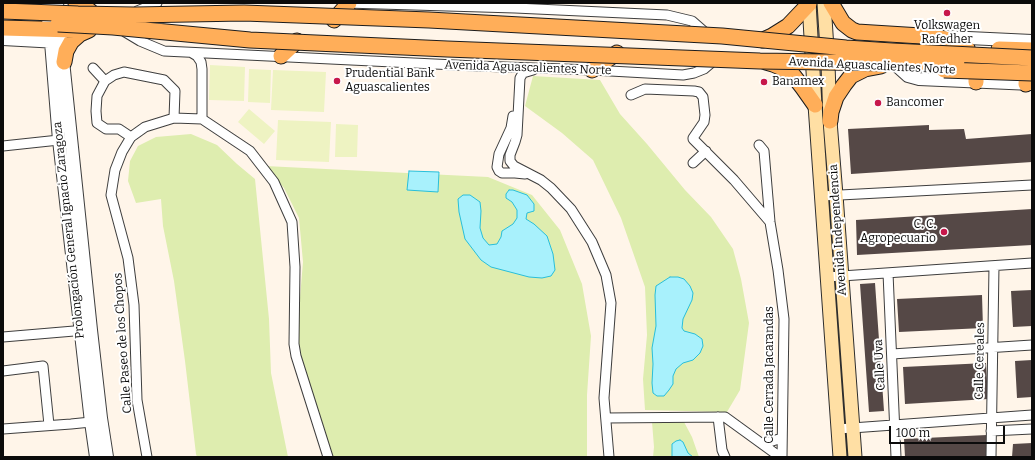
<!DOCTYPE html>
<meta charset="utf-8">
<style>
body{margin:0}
#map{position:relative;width:1035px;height:460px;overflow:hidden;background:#fff5e9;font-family:Bitter,serif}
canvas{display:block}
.frame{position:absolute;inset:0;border:4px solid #0b0b0b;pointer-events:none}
.scale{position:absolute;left:889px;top:426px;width:116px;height:18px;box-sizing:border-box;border:2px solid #0b0b0b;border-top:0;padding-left:5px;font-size:12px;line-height:14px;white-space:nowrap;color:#0b0b0b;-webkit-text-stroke:3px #fff;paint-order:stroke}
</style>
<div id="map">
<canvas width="1035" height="460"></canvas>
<div class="frame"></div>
<div class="scale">100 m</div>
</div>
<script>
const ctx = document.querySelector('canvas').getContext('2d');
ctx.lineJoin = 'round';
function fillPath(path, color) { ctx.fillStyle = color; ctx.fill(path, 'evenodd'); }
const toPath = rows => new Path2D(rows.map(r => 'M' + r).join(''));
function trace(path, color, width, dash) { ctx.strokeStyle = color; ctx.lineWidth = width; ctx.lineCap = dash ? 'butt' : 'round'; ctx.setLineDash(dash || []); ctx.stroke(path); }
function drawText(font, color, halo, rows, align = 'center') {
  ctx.font = font + ' Bitter,serif'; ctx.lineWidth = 4; ctx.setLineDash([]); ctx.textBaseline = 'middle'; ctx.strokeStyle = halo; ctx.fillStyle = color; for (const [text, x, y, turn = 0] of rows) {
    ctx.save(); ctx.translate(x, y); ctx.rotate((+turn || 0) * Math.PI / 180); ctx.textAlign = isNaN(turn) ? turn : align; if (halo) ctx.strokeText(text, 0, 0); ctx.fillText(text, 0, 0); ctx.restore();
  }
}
fillPath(toPath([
 [533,76,600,80,620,114,647,144,685,190,711,217,733,249,741,279,749,323,740,390,727,412,645,410,643,379,647,335,645,287,621,218,593,160,562,133,525,106],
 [191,134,217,145,237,164,255,179,269,319,271,373,288,457,197,457,196,454,185,361,174,281,163,226,161,199,136,203,128,181,130,161,138,146,156,137],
 [265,166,488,177,532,195,560,230,582,284,591,336,587,395,587,457,329,457,296,344,303,262,299,218,284,188],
 [652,422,684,422,692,437,699,457,653,457,654,447]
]), '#deedaf');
fillPath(toPath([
 [210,65,245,67,244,101,209,100],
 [249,69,271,70,270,103,248,102],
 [273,70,326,72,324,112,271,110],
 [249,109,275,131,264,144,238,122],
 [278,120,331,122,329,162,276,160],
 [336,124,358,125,357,157,335,157]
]), '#eef3c2');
const water = toPath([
 [409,171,439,172,438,192,407,190,409,171],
 [509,190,513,190,527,195,534,204,534,211,527,213,526,219,534,224,547,236,553,254,555,270,551,276,542,278,529,277,491,267,481,260,465,239,459,212,458,199,463,195,470,195,480,202,481,211,480,228,483,238,489,245,497,244,501,237,502,231,513,224,517,218,517,210,512,202,506,198,506,194,509,190],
 [670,277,678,277,684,279,690,286,693,293,692,300,683,319,682,328,684,331,695,334,702,339,703,346,700,353,693,360,683,363,676,369,673,376,673,384,669,390,664,396,657,396,653,393,652,383,653,364,652,348,656,326,655,295,656,286,670,277],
 [680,440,683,442,688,453,693,457,672,457,672,444,676,441,680,440]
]);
fillPath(water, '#a8f1fc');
trace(water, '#28bfda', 1);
fillPath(toPath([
 [929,125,929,130,964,129,966,139,1032,134,1032,162,851,174,848,129],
 [1032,209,1032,245,857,255,856,220],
 [875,283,884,411,869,412,860,284],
 [1032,290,1032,326,1013,327,1011,291],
 [982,295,983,328,899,332,897,299],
 [1032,360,1032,397,1017,398,1015,361],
 [986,363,988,399,905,404,903,367],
 [987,435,988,457,905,457,904,439],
 [1032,443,1032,457,1012,457,1013,444]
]), '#554846');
const minor = toPath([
 [346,3,515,8,667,15,692,21,708,35],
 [137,11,157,3],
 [125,32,140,41,164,51,476,66,592,70,683,75,694,73,704,69,711,63,713,59],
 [192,53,197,56,201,62,202,69,202,119],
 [93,68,105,81],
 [533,70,523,73,520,78,517,135,515,142,510,155,510,161,514,166,541,180,551,188,571,209,592,242,606,275,611,303,604,398,609,457],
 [631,95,645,89,694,91,699,92,703,97,705,115,704,122,693,138,693,139,734,180,770,222],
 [513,116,511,128,499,154,497,167,499,171,502,173,515,173,525,174],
 [131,137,119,129,106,129,97,123,96,111,97,96,105,81,114,75,124,72,164,80,175,91,174,118],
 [759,145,764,151,770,222,778,270,784,319,782,457],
 [3,146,59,140],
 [693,163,706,151],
 [821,196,1032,185],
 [888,273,896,457],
 [827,277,1032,263],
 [3,337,86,330],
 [892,354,1032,345],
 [3,371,43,366,49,425],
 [718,417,722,450,725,457],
 [606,418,725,417,780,457],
 [3,429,71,424,91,422],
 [838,429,1032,415],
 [991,431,1032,429],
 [763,444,782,438],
 [147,457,137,400,134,305,128,258,111,195,115,170,122,152,131,137,145,127,174,118,202,119,250,151,274,182,292,222,295,267,294,344,296,356,328,457],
 [991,457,994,266]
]);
const tertiary = toPath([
 [46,3,51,42,59,140,91,422,96,457],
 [57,3,91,330,101,418,107,457],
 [947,37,1032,41],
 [3,39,58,42],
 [898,67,908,76,919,79,1032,84]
]);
const secondary = toPath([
 [809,3,815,105,840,457],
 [824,3,828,64,830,121,836,195,855,457]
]);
const primary = toPath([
 [76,3,90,11],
 [831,3,843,23,852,30,857,32,937,37,953,41,967,48],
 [334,20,349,3],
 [3,28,74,30],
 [763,40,772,36,788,26,809,4],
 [999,49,1032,50],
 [281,56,297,41],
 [64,62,66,51,71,42,80,34,89,30],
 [766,62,773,64,780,67,793,75,803,88,815,105],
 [592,70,617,53],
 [976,71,976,82],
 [1026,84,1027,74],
 [830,121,831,112,836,97,844,85,851,76,865,69,881,66]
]);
trace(minor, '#3e3e3e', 11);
trace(tertiary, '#3e3e3e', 14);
trace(secondary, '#2d2d2d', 15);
trace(primary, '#1c1c1c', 17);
trace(minor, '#fff', 9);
trace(tertiary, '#fff', 12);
trace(secondary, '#ffdfa4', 13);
trace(primary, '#ffae59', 15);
const primaryBridge = toPath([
 [3,11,78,14,134,15,244,13,429,20,722,36,846,48,892,51,1032,58],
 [58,24,113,27,250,40,447,49,760,61,957,64],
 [944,70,1032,73]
]);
trace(primaryBridge, '#1c1c1c', 17, []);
trace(primaryBridge, '#ffae59', 15);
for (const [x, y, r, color] of [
 [947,13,4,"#c7174b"],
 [337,81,4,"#c7174b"],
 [764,82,4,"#c7174b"],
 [878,103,4,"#c7174b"],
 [944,232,4,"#c7174b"]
]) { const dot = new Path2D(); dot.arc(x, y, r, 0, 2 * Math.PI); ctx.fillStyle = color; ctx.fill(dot); trace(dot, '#fff', 1.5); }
drawText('12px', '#0b0b0b', '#fff', [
 ["Volkswagen",947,26,"center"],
 ["Rafedher",947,40,"center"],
 ["Prudential Bank",345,74],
 ["Aguascalientes",345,88],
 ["Banamex",772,82],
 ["Bancomer",886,103],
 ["C. C.",936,225,"right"],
 ["Agropecuario",936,239,"right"]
], 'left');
drawText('12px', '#0b0b0b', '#fff', [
 ["Avenida Aguascalientes Norte",872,66,3],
 ["Avenida Aguascalientes Norte",528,68,2],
 ["Prolongación General Ignacio Zaragoza",69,230,-96],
 ["Avenida Independencia",838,230,-94],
 ["Calle Paseo de los Chopos",123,343,-94],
 ["Calle Cereales",980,361,-89],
 ["Calle Uva",880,365,-93],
 ["Calle Cerrada Jacarandas",770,375,-90]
]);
</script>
